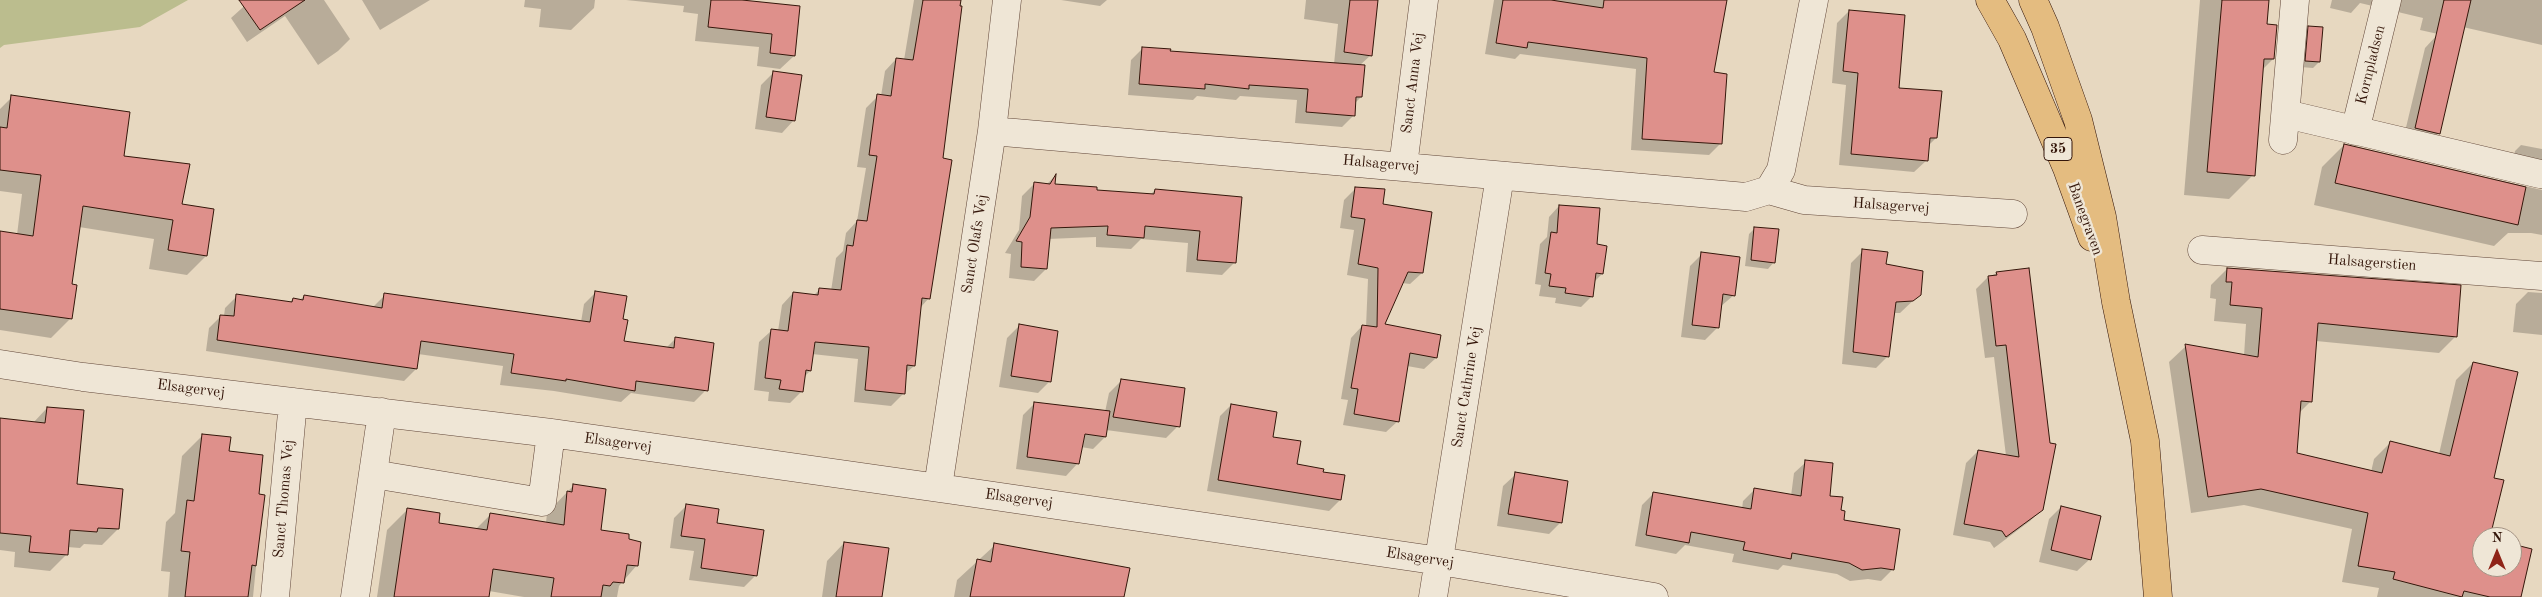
<!DOCTYPE html>
<style>
body{margin:0}
#map{position:relative;width:2542px;height:597px;overflow:hidden;background:#e7d8c0;font-family:"Old Standard TT",serif}
canvas{display:block}
.north{position:absolute;left:2472px;top:527px;width:50px;height:50px;box-sizing:border-box;background:#efe6d6;border:1px solid #a49384;border-radius:50%;rotate:0deg;font-size:14px;font-weight:700;line-height:20px;text-align:center;color:#34160a}
.north::after{content:'';display:block;margin:auto;width:18px;height:22px;background:#8f2418;clip-path:polygon(50% 0,100% 100%,50% 72%,0 100%)}
</style>
<div id="map">
<canvas width="2542" height="597"></canvas>
<div class="north">N</div>
</div>
<script>
const ctx = document.querySelector('canvas').getContext('2d');
ctx.lineJoin = 'round';
function fillPath(path, color) { ctx.fillStyle = color; ctx.fill(path, 'evenodd'); }
const toPath = rows => new Path2D(rows.map(r => 'M' + r).join(''));
function trace(path, color, width, dash) { ctx.strokeStyle = color; ctx.lineWidth = width; ctx.lineCap = dash ? 'butt' : 'round'; ctx.setLineDash(dash || []); ctx.stroke(path); }
function drawText(font, color, halo, rows, align = 'center') {
  ctx.font = font + ' "Old Standard TT",serif'; ctx.lineWidth = 5; ctx.setLineDash([]); ctx.textBaseline = 'middle'; ctx.strokeStyle = halo; ctx.fillStyle = color; for (const [text, x, y, turn = 0] of rows) {
    ctx.save(); ctx.translate(x, y); ctx.rotate((+turn || 0) * Math.PI / 180); ctx.textAlign = isNaN(turn) ? turn : align; if (halo) ctx.strokeText(text, 0, 0); ctx.fillText(text, 0, 0); ctx.restore();
  }
}
fillPath(toPath([
 [0,0,188,0,140,27,4,45,0,48]
]), '#bbbd8e');
fillPath(toPath([
 [251,0,324,0,350,39,338,51,318,65,285,16,247,42,231,18],
 [362,0,430,0,380,30],
 [525,0,595,0,594,8,571,30,539,27,541,9,524,7],
 [626,0,744,0,794,56,780,69,757,66,759,47,695,41,698,14,683,12,684,6],
 [914,0,961,0,941,159,929,298,920,308,914,366,905,374,903,394,891,406,854,402,858,359,812,354,810,371,804,377,802,391,790,403,768,401,769,392,754,390,759,342,771,331,778,331,782,305,793,293,814,295,820,289,831,291,836,258,843,251,846,233,857,221,866,168,857,167,866,108,878,96,881,96,885,71,896,59,904,60],
 [1061,0,1107,0,1100,6],
 [1306,0,1378,0,1371,55,1359,66,1361,97,1355,103,1354,115,1342,127,1295,123,1297,100,1240,96,1236,100,1197,96,1193,100,1128,95,1131,60,1142,49,1334,64,1338,24,1304,19],
 [1494,0,1726,0,1713,73,1721,143,1709,155,1631,150,1636,69,1520,54,1515,59,1485,54],
 [2200,0,2268,0,2266,25,2273,59,2262,70,2253,175,2229,199,2184,195],
 [2332,0,2542,0,2542,45,2454,25,2438,134,2426,146,2403,140,2425,48,2438,34,2420,30,2423,18,2360,3,2351,13,2330,8],
 [1849,11,1897,89,1936,138,1928,146,1927,160,1914,172,1839,165,1846,85,1832,83,1837,23],
 [2309,28,2319,62,2313,68,2300,67,2303,34],
 [773,73,794,120,782,133,755,129,761,85],
 [12,97,123,157,181,205,206,256,187,275,149,269,154,239,79,227,71,285,71,318,51,338,0,330,0,233,17,235,22,194,0,191,0,109],
 [2344,145,2542,190,2542,235,2531,233,2508,233,2494,246,2314,205,2322,167],
 [2521,145,2542,149,2542,165,2513,159,2515,151],
 [1054,177,1053,185,1096,191,1150,195,1155,190,1240,198,1235,262,1222,275,1186,272,1188,243,1141,239,1131,249,1096,247,1096,237,1048,239,1046,269,1034,281,1009,278,1011,254,1005,253,1019,230,1022,196,1034,184,1046,185],
 [1356,188,1382,205,1422,273,1410,284,1402,283,1383,325,1436,358,1424,369,1407,366,1398,421,1386,432,1343,425,1348,400,1341,399,1351,338,1362,326,1366,327,1368,279,1347,275,1354,230,1340,228,1344,200],
 [1559,206,1602,274,1594,282,1592,296,1581,307,1555,303,1556,298,1539,296,1541,285,1535,284,1540,244,1547,237,1549,217],
 [1755,228,1774,262,1768,269,1745,266,1749,234],
 [1863,251,1885,265,1919,295,1900,313,1893,313,1888,356,1876,368,1842,364,1851,263],
 [1702,254,1734,295,1720,307,1717,328,1705,340,1681,337,1690,266],
 [2227,269,2456,336,2439,353,2316,341,2310,402,2299,413,2296,454,2371,472,2374,459,2390,443,2439,454,2456,380,2473,363,2492,478,2489,537,2482,537,2482,567,2512,567,2512,559,2519,597,2377,597,2379,588,2342,582,2352,529,2244,505,2191,513,2169,362,2186,346,2244,356,2246,324,2214,321,2216,299,2210,298,2211,285],
 [1997,273,2042,509,2030,521,1994,548,1990,542,1953,535,1966,463,1978,451,2006,456,1994,357,1985,358,1976,289,1988,277],
 [596,292,621,320,623,342,666,348,676,338,706,390,694,402,631,393,621,402,554,391,500,385,503,366,418,354,416,369,404,381,206,351,209,328,221,316,224,316,225,308,237,296,289,303,293,299,300,300,304,296,373,307,385,295,581,322,584,304],
 [2528,292,2542,293,2542,335,2513,332,2516,304],
 [1019,326,1050,381,1038,393,999,387,1007,338],
 [1121,381,1178,426,1166,438,1106,430,1105,437,1093,449,1081,447,1078,463,1066,476,1016,469,1023,415,1035,403,1105,412,1109,393],
 [1231,405,1271,438,1296,465,1322,473,1340,500,1329,511,1207,491,1220,416],
 [47,408,75,486,118,529,102,545,84,544,80,548,67,547,66,555,50,571,14,567,15,552,0,550,0,420,33,423],
 [202,436,228,452,257,495,263,496,253,597,168,597,170,572,161,571,166,522,175,513,182,456],
 [1806,462,1839,512,1843,521,1893,569,1881,581,1868,579,1850,581,1837,574,1783,565,1778,570,1732,562,1734,554,1685,545,1676,554,1635,546,1642,505,1654,493,1742,509,1743,501,1755,489,1791,496,1794,473],
 [1516,474,1561,522,1549,534,1497,526,1503,486],
 [574,485,599,531,637,565,619,586,617,597,524,597,489,591,488,597,377,597,387,530,408,509,438,524,475,530,490,515,546,523,547,513],
 [686,506,716,524,756,575,744,587,689,580,694,551,670,548,674,518],
 [2061,507,2090,559,2077,571,2039,562,2049,519],
 [844,543,881,597,822,597,827,561],
 [995,545,1123,597,954,597,957,580]
]), '#0003');
const building = toPath([
 [239,0,305,0,260,30,239,0],
 [711,0,742,0,800,6,795,56,770,53,772,34,708,27,711,0],
 [923,0,961,0,960,6,962,6,943,158,952,160,930,299,922,298,915,366,907,365,905,394,865,390,869,347,815,342,811,371,806,370,803,392,779,389,781,380,765,378,771,329,788,331,793,292,818,295,819,288,841,290,847,245,853,246,857,220,867,221,877,156,869,155,877,94,891,96,896,58,913,60,923,0],
 [1350,0,1378,0,1372,56,1344,52,1350,0],
 [1503,0,1551,0,1603,8,1604,0,1727,0,1714,72,1727,74,1722,144,1642,139,1647,58,1528,42,1527,48,1496,43,1503,0],
 [2222,0,2269,0,2267,24,2277,25,2274,59,2264,59,2255,176,2207,172,2222,0],
 [2444,0,2471,0,2440,134,2415,128,2444,0],
 [1849,10,1905,15,1899,88,1942,91,1937,138,1930,138,1928,161,1851,154,1858,73,1843,71,1849,10],
 [2308,26,2323,27,2320,62,2305,61,2308,26],
 [1142,47,1171,49,1170,51,1365,65,1362,97,1356,97,1355,116,1306,112,1308,89,1249,85,1249,89,1205,84,1205,89,1139,84,1142,47],
 [773,71,802,75,795,121,766,117,773,71],
 [11,95,130,112,124,156,190,164,182,204,214,209,207,256,168,250,173,220,83,206,72,284,77,285,72,319,0,309,0,231,33,236,41,175,0,170,0,127,7,128,11,95],
 [2344,144,2526,187,2518,225,2335,183,2344,144],
 [1056,174,1055,184,1097,187,1097,190,1154,194,1155,189,1242,197,1236,263,1197,260,1200,231,1145,226,1144,238,1107,235,1108,226,1051,228,1047,269,1021,267,1022,242,1016,241,1030,217,1034,182,1050,184,1056,174],
 [1355,187,1385,189,1383,204,1432,212,1423,273,1408,272,1385,324,1441,335,1437,358,1410,353,1399,422,1354,414,1358,389,1351,388,1362,325,1377,327,1378,268,1358,264,1365,219,1351,217,1355,187],
 [1559,205,1600,208,1597,244,1607,246,1603,274,1596,273,1593,297,1565,293,1566,288,1549,286,1551,274,1545,273,1551,232,1557,233,1559,205],
 [1754,227,1779,229,1775,263,1751,260,1754,227],
 [1862,249,1888,252,1886,264,1923,271,1921,295,1913,301,1896,302,1889,357,1853,352,1862,249],
 [1701,252,1740,257,1735,296,1723,294,1719,328,1692,325,1701,252],
 [2029,268,2050,443,2056,444,2043,510,2006,537,2002,531,1964,524,1978,450,2019,457,2006,345,1996,346,1988,276,1997,275,1996,272,2029,268],
 [2227,268,2461,285,2457,337,2318,323,2312,402,2301,401,2297,453,2382,473,2390,441,2450,456,2473,362,2518,372,2494,478,2504,480,2490,537,2482,537,2482,567,2512,567,2512,544,2532,549,2521,597,2490,597,2464,591,2462,597,2393,579,2395,572,2358,566,2368,513,2261,489,2208,497,2185,344,2258,357,2262,308,2230,305,2232,282,2226,282,2227,268],
 [595,291,627,296,623,319,628,320,624,341,674,348,675,337,714,343,708,391,636,381,635,391,566,379,566,381,511,373,514,354,421,341,417,369,217,340,220,315,234,316,236,294,292,302,293,298,303,300,304,295,382,308,384,293,590,322,595,291],
 [1019,324,1058,331,1051,382,1011,376,1019,324],
 [1121,379,1185,388,1180,427,1113,417,1121,379],
 [1034,402,1110,411,1106,437,1085,434,1079,464,1027,457,1034,402],
 [1231,404,1277,412,1273,437,1301,441,1297,464,1324,469,1323,472,1345,475,1341,500,1218,480,1231,404],
 [47,407,84,410,77,484,123,489,119,529,98,528,97,532,70,530,68,555,29,552,31,536,0,533,0,418,45,423,47,407],
 [202,434,231,437,229,451,263,455,259,494,265,495,256,566,252,565,248,597,185,597,190,552,181,551,187,500,194,501,202,434],
 [1805,460,1833,463,1830,496,1843,497,1841,510,1845,511,1844,520,1900,529,1894,570,1881,568,1862,570,1849,563,1792,553,1791,559,1743,550,1745,542,1691,532,1689,543,1646,535,1653,492,1751,509,1754,488,1801,496,1805,460],
 [1515,472,1568,481,1562,523,1508,514,1515,472],
 [573,484,606,489,601,530,629,534,629,539,641,542,638,566,627,565,624,583,613,582,610,586,603,585,601,597,551,597,554,578,493,569,489,597,394,597,407,508,440,513,439,523,487,530,490,513,564,525,567,491,572,492,573,484],
 [686,504,719,509,717,523,764,530,757,576,701,568,705,539,681,536,686,504],
 [2061,506,2101,516,2091,560,2051,550,2061,506],
 [844,542,889,548,882,597,836,597,844,542],
 [994,543,1130,568,1124,597,970,597,977,559,991,562,994,543]
]);
fillPath(building, '#de908b');
trace(building, '#34160a', 1);
const minor = toPath([
 [2286,114,2540,174],
 [992,131,1746,197,1769,190,1781,170,1814,0],
 [2355,131,2387,0],
 [2283,140,2295,0],
 [1403,166,1424,0],
 [1769,190,1804,200,2013,214],
 [2202,250,2542,276],
 [0,364,83,377,551,433,953,490,1440,561,1654,597],
 [373,474,542,502,551,433],
 [938,487,992,131,1007,0],
 [275,597,293,402],
 [355,597,382,412],
 [1433,597,1500,176]
]);
const major = toPath([
 [1990,0,2012,39,2067,168,2092,237],
 [2033,0,2045,27,2078,120,2102,217,2116,302,2145,441,2158,597]
]);
trace(minor, '#614638', 29);
trace(major, '#34160a', 29);
trace(minor, '#efe6d6', 28);
trace(major, '#e4bc80', 28);
for (const [x, y, w] of [
 [2058,149,28]
]) { const box = new Path2D(); box.roundRect(x - w / 2, y - 11.5, w, 23, 4); ctx.fillStyle = '#efe6d6'; ctx.fill(box); trace(box, '#34160a', 1); }
drawText('bold 14px', '#34160a', null, [
 ["35",2058,149]
]);
drawText('15px', '#34160a', '#efe6d6', [
 ["Kornpladsen",2371,65,-76],
 ["Sanct Anna Vej",1413,83,-83],
 ["Halsagervej",1381,164,5],
 ["Halsagervej",1891,206,4],
 ["Banegraven",2085,219,70],
 ["Sanct Olafs Vej",975,244,-81],
 ["Halsagerstien",2372,263,4],
 ["Sanct Cathrine Vej",1467,387,-81],
 ["Elsagervej",191,389,7],
 ["Elsagervej",618,443,8],
 ["Sanct Thomas Vej",284,499,-85],
 ["Elsagervej",1019,499,8],
 ["Elsagervej",1420,558,9]
]);
</script>
